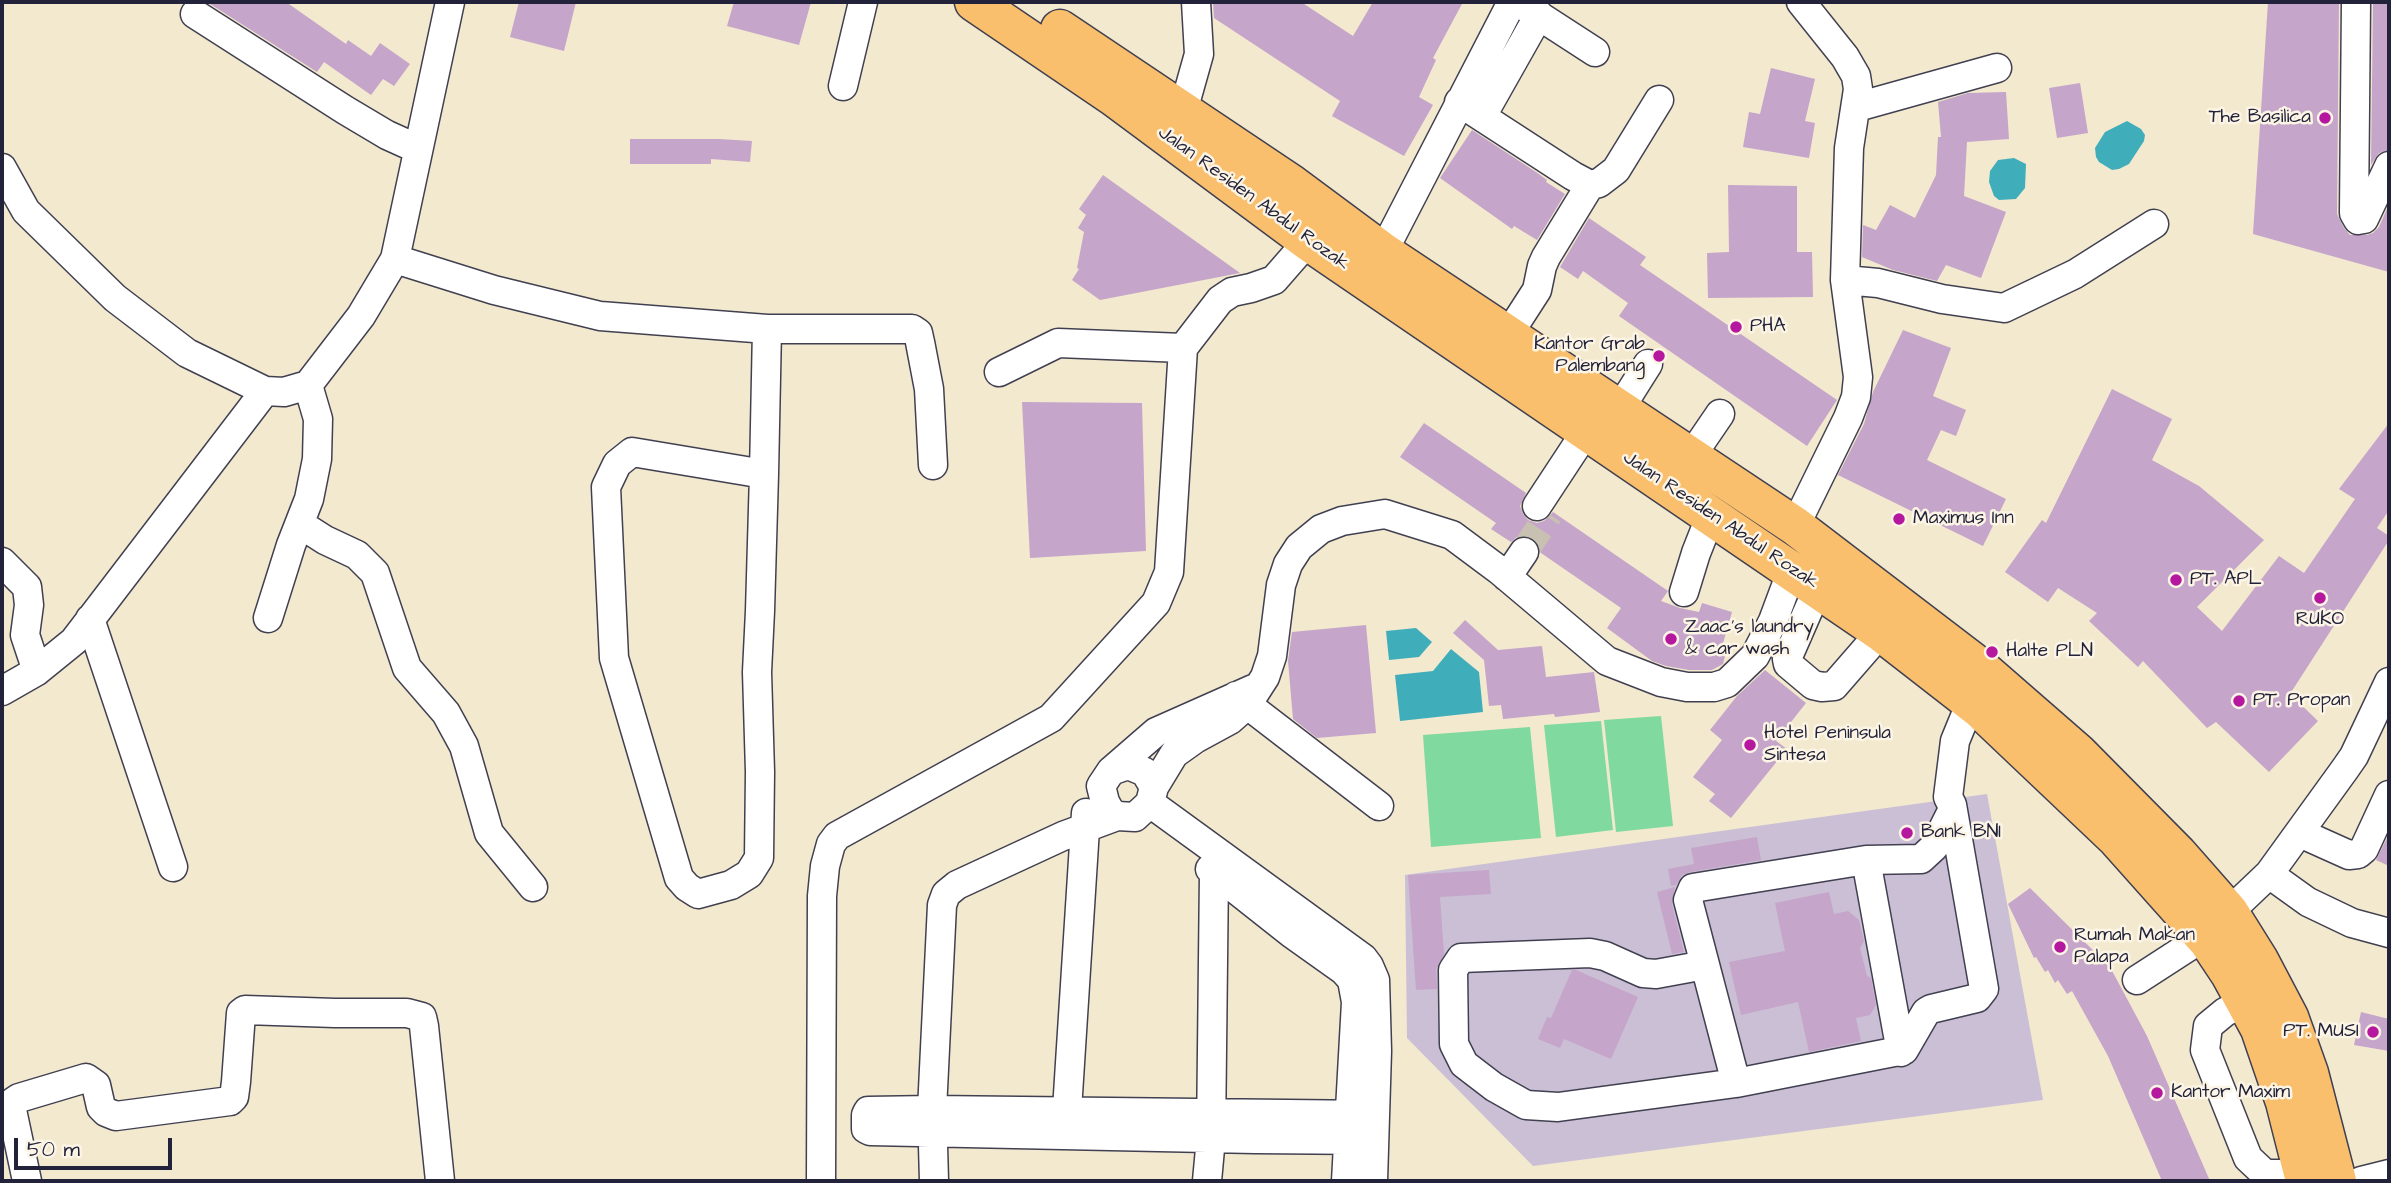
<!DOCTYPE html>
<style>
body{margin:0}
#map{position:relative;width:2391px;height:1183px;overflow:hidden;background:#f2e9cf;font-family:"Architects Daughter",sans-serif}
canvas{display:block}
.frame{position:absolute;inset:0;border:4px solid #22223b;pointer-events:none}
.scale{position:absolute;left:14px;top:1138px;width:158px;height:32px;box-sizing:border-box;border:4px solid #22223b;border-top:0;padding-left:9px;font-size:21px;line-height:24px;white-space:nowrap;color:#22223b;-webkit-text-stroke:5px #fcf5e5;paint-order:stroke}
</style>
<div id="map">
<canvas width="2391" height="1183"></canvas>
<div class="frame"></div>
<div class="scale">50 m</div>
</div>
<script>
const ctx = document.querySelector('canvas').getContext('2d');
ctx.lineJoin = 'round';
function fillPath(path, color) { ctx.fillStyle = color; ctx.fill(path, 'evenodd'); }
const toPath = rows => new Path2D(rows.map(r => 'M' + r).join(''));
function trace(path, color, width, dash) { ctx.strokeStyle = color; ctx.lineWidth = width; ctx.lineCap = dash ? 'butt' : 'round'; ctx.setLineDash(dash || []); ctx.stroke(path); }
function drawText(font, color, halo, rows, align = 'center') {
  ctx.font = font + ' "Architects Daughter",sans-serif'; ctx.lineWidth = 5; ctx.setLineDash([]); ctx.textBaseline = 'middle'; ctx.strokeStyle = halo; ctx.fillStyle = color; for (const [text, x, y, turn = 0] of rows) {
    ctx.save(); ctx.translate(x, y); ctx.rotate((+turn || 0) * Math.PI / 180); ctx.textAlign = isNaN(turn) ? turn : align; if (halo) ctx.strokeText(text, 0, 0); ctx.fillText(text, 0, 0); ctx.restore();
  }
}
fillPath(toPath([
 [1987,794,2043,1100,1533,1166,1407,1038,1405,875]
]), '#cbbfd5');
fillPath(toPath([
 [1661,716,1673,826,1616,832,1604,720],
 [1601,721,1613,830,1556,837,1544,725],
 [1530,727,1541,838,1431,847,1423,735]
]), '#80d99e');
fillPath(toPath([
 [2127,121,2141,129,2145,135,2144,141,2129,164,2119,169,2112,170,2099,162,2096,157,2095,148,2105,132],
 [2014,158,2026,164,2025,188,2016,199,1999,200,1994,196,1989,182,1990,171,1998,160],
 [1416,628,1432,642,1419,657,1389,660,1386,631],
 [1451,649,1479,672,1483,712,1400,721,1395,675,1433,671]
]), '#3faeba');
fillPath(toPath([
 [207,2,286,2,346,44,348,40,371,56,380,43,410,64,394,86,383,79,371,95,324,62,317,72],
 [519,2,576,2,564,51,510,37],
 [734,2,811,2,799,45,727,26],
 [1213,2,1301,2,1353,36,1373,2,1463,2,1433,58,1436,60,1419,97,1433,105,1404,156,1332,116,1340,101,1214,18],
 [2268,2,2339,2,2337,214,2344,228,2350,235,2367,235,2373,233,2379,227,2389,204,2389,272,2253,234],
 [2373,2,2389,2,2389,150,2379,153,2371,165],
 [1771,68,1815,79,1805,121,1815,123,1809,158,1743,147,1749,112,1760,114],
 [2080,83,2088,133,2057,138,2049,88],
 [2006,92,2009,139,1967,142,1964,196,2006,212,1981,278,1946,265,1937,281,1893,270,1862,257,1863,225,1876,230,1890,205,1915,218,1936,175,1938,137,1941,137,1938,102,1968,93],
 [1472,130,1536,172,1547,180,1546,182,1565,194,1537,240,1514,226,1512,229,1440,178],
 [630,139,719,139,752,141,750,162,711,159,711,164,630,164],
 [1103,175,1240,273,1100,300,1072,280,1079,269,1077,268,1084,232,1078,228,1086,215,1079,209],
 [1728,185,1797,186,1797,252,1812,252,1813,297,1708,298,1707,253,1729,252],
 [1589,218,1646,257,1640,265,1837,400,1807,446,1619,316,1628,303,1583,271,1578,279,1560,267],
 [1903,330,1951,348,1933,396,1966,410,1956,436,1941,430,1927,460,2006,499,1983,546,1838,475,1864,424,1873,392],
 [2112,389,2172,419,2152,460,2199,486,2264,540,2197,607,2222,631,2279,556,2304,573,2355,499,2339,489,2389,423,2389,510,2377,528,2389,536,2389,540,2290,694,2318,721,2269,772,2216,722,2207,728,2143,661,2138,667,2089,621,2097,613,2058,588,2048,602,2005,572,2042,520,2046,523],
 [1022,402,1142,403,1146,551,1030,558],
 [1424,423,1526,493,1520,506,1523,514,1528,520,1537,523,1544,521,1553,512,1668,591,1661,601,1680,608,1699,612,1702,603,1732,612,1722,647,1727,648,1723,664,1712,670,1689,670,1666,666,1652,661,1607,628,1621,608,1541,553,1539,544,1534,539,1525,535,1517,537,1511,542,1491,529,1496,523,1400,457],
 [1465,620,1498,650,1542,646,1546,677,1594,672,1600,712,1555,717,1554,714,1503,719,1501,705,1489,706,1484,660,1453,633],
 [1366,625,1376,733,1317,738,1293,719,1288,661,1292,632],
 [1765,670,1806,703,1776,741,1787,749,1731,818,1709,801,1715,794,1693,777,1722,740,1710,730,1737,696],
 [2389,834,2389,866,2376,860],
 [1757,837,1761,860,1690,872,1682,875,1676,885,1671,886,1668,869,1694,864,1691,848],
 [1489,870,1491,894,1440,897,1444,954,1436,969,1437,989,1416,990,1408,875],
 [1675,887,1672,904,1684,952,1672,954,1657,892],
 [2030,888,2110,967,2147,1036,2210,1181,2162,1181,2108,1056,2072,991,2067,994,2058,980,2055,983,2048,970,2045,972,2036,957,2034,958,2008,904],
 [1829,892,1834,914,1848,911,1859,920,1864,941,1860,948,1867,976,1871,978,1876,1005,1870,1015,1856,1018,1861,1041,1809,1052,1798,1002,1741,1015,1729,962,1785,951,1775,903],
 [1572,970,1576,970,1638,997,1611,1059,1564,1039,1560,1048,1538,1039,1547,1017,1551,1018],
 [2361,1012,2389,1019,2389,1051,2354,1045]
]), '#c5a5c9');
trace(toPath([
 [1524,552,1549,514]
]), '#c8c1b1', 28, [28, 14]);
const minor = toPath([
 [2356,2,2354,213,2358,220,2364,219,2389,166],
 [1524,6,1595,52],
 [195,14,345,110,387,135,418,149],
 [843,86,863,2],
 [1459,102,1573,176,1590,185,1599,183,1616,170,1659,100],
 [1857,107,1997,68],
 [1183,111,1199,54,1196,2],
 [1482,116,1539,15],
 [2,168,26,211,115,298,187,353,265,391],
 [1383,252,1512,2],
 [395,259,494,290,600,316,767,329,912,329,918,333,920,342,929,389,933,465],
 [1845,280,1878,283,1942,299,2004,308,2075,274,2154,224],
 [1508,335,1537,290,1542,266,1546,257,1590,185],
 [999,372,1058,343,1183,348],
 [1619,410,1648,364],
 [1690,458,1720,414],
 [764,474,632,452,617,464,606,487,614,658,679,878,687,887,698,894,731,885,749,874,759,858,760,772,757,672,760,611,764,474,767,329],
 [1537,506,1587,430],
 [300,524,325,540,357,555,375,573,407,668,446,713,464,746,489,833,533,887],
 [1795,526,1848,418,1856,397,1858,377,1845,280,1849,148,1858,89,1856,76,1845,57,1801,2],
 [2,562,27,587,29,605,25,635,37,671],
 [1507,577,1524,552],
 [1818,588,1787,659,1788,664,1813,685,1822,687,1834,686,1881,632],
 [1684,592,1696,553,1711,515],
 [268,618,291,545,309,499,317,459,318,419,308,385],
 [90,619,173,867],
 [2,691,37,671,74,641,265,391,284,392,308,385,361,316,395,259,450,2],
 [1236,696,1379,806],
 [1111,771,1156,732,1253,689],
 [1154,787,1145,772,1128,765,1111,771,1101,786,1105,802,1110,811,1117,816,1135,817,1150,803,1154,787,1174,754,1195,739,1230,720,1247,705,1265,677,1272,656,1281,585,1288,564,1299,547,1321,529,1342,521,1385,514,1452,535,1499,570,1607,661,1661,682,1687,687,1714,687,1727,683,1755,656,1773,621,1792,570],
 [1150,803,1363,958,1369,966,1375,980,1377,1051,1373,1181],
 [2300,833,2349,855,2358,854,2364,849,2389,795],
 [1866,860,1901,1052],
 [1210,869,1291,933,1343,970,1352,980,1356,1002,1346,1181],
 [2269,874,2308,902,2352,923,2389,933],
 [2229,912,2269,874,2345,769,2354,756,2389,682],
 [1705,965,1656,974,1643,973,1605,956,1590,953,1461,958,1453,970,1454,1044,1464,1064,1494,1087,1526,1105,1558,1107,1736,1083,1904,1050,1926,1012,1931,1009,1977,998,1984,989,1952,805,1948,797,1955,741,1971,702],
 [2137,980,2205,936],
 [2245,1002,2225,1012,2208,1026,2205,1050,2248,1158,2265,1174,2303,1174],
 [1736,1083,1688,900,1693,888,1866,860,1921,859,1934,847,1952,811],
 [1067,1110,1086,813],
 [1374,1140,1255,1139,870,1131,866,1129,866,1115,868,1111,932,1110,1375,1115],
 [27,1181,12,1110,13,1102,19,1098,86,1078,96,1085,101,1107,106,1112,116,1116,230,1101,234,1097,236,1082,241,1013,245,1010,335,1013,407,1013,422,1017,424,1026,440,1181],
 [821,1181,822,896,825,866,831,844,837,836,1051,718,1156,603,1169,572,1183,348,1220,300,1232,292,1251,288,1274,280,1308,241],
 [934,1181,932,1110,942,905,946,894,957,885,1063,836,1117,816],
 [1207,1181,1211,1138,1214,872],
 [2361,1181,2389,1174]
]);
const highway = toPath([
 [974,2,1114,97,1308,241,1881,632,1980,709,2117,839,2208,941,2230,974,2260,1029,2285,1102,2305,1181],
 [1060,29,1290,183,1383,252,1795,526,1977,665,2078,753,2178,854,2229,912,2259,960,2289,1017,2309,1073,2337,1181]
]);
trace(minor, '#414051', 31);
trace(highway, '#414051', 41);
trace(minor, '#fff', 28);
trace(highway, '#f9bf6d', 38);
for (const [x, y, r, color] of [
 [2325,118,7,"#b5179e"],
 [1736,327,7,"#b5179e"],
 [1659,356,7,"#b5179e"],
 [1899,519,7,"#b5179e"],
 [2176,580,7,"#b5179e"],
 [2320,598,7,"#b5179e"],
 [1671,639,7,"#b5179e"],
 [1992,652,7,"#b5179e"],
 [2239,701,7,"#b5179e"],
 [1750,745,7,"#b5179e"],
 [1907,833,7,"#b5179e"],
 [2060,947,7,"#b5179e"],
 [2373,1032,7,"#b5179e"],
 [2157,1093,7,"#b5179e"]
]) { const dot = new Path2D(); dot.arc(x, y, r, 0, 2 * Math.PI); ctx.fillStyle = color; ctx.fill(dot); trace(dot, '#fcf5e5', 2.5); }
drawText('19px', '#22223b', '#fcf5e5', [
 ["The Basilica",2311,118,"right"],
 ["PHA",1750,327],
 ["Kantor Grab",1645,345,"right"],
 ["Palembang",1645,367,"right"],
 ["Maximus Inn",1913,519],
 ["PT. APL",2190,580],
 ["RUKO",2320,620,"center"],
 ["Zaac's laundry",1685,628],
 ["& car wash",1685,650],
 ["Halte PLN",2006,652],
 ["PT. Propan",2253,701],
 ["Hotel Peninsula",1764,734],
 ["Sintesa",1764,756],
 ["Bank BNI",1921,833],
 ["Rumah Makan",2074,936],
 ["Palapa",2074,958],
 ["PT. MUSI",2359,1032,"right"],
 ["Kantor Maxim",2171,1093]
], 'left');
drawText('19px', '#22223b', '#fcf5e5', [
 ["Jalan Residen Abdul Rozak",1253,199,36],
 ["Jalan Residen Abdul Rozak",1720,521,34]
]);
</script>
